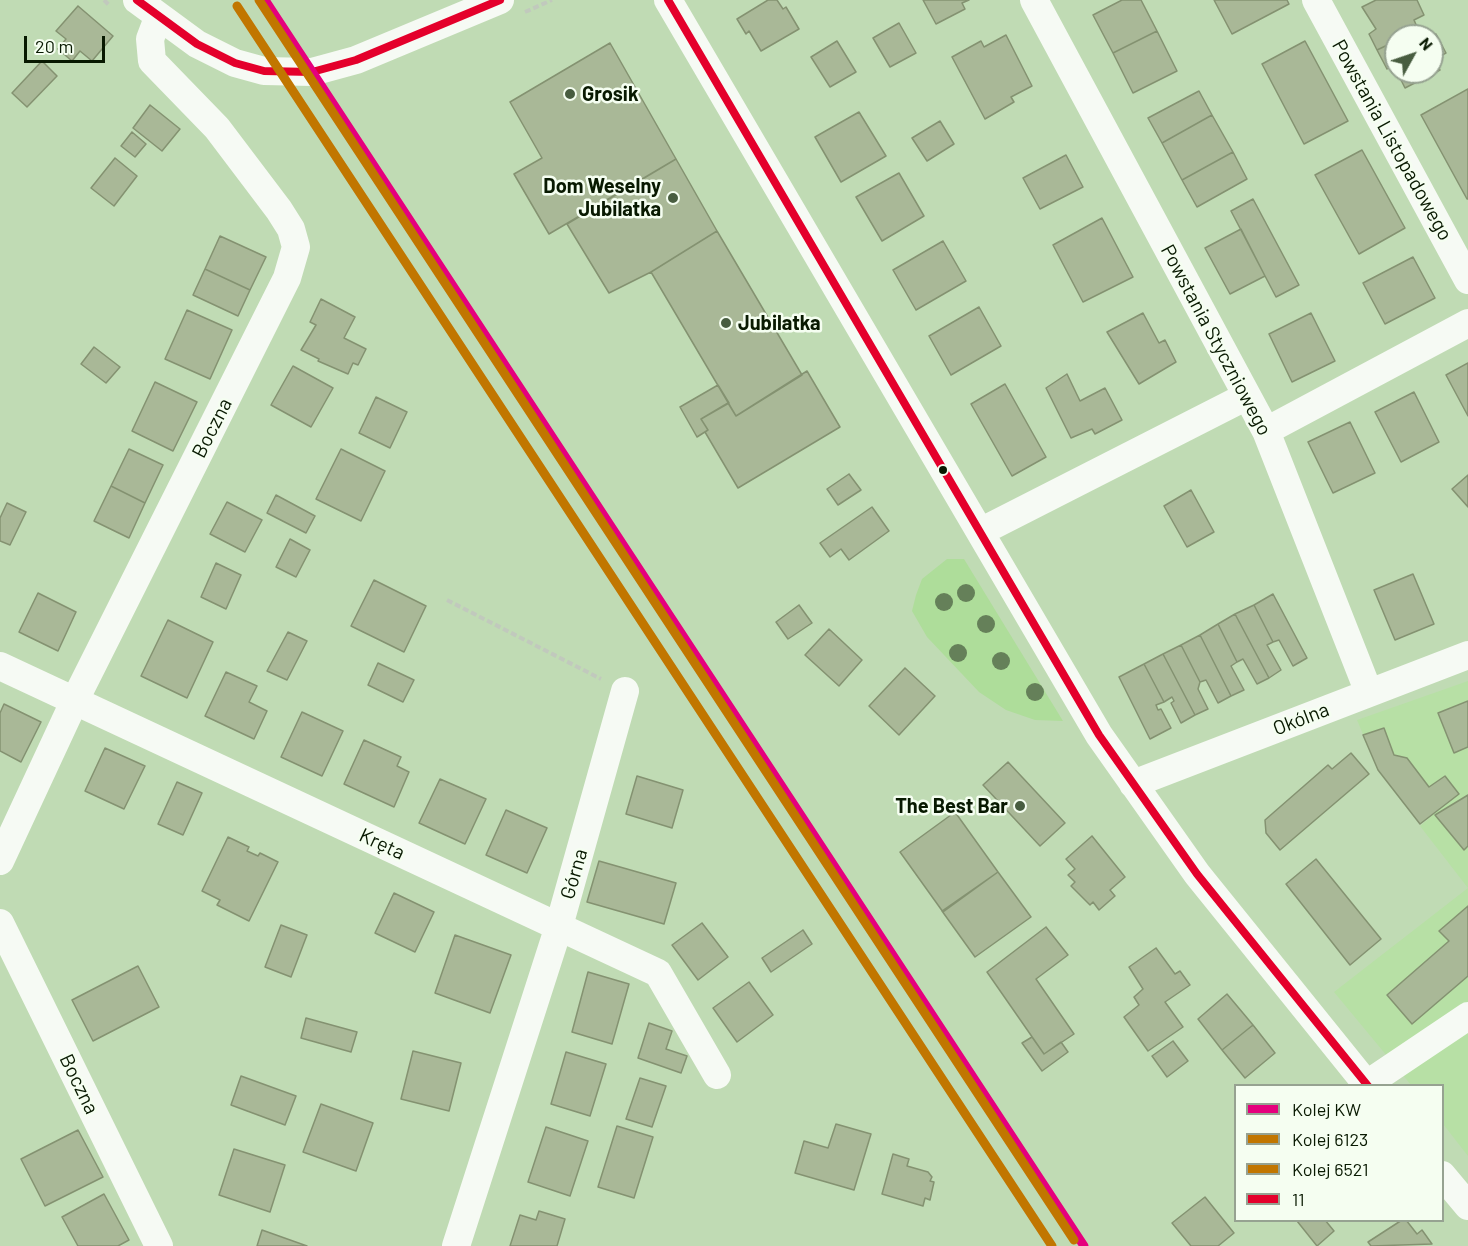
<!DOCTYPE html>
<meta charset="utf-8">
<style>
body{margin:0}
#map{position:relative;width:1468px;height:1246px;overflow:hidden;background:#c0dbb4;font-family:Barlow,sans-serif}
canvas{display:block}
.legend{position:absolute;left:1234px;top:1084px;width:210px;height:138px;box-sizing:border-box;background:#f5fef1;border:2px solid #96a291;margin:0;padding:8px 10px;list-style:none;font-size:18px;color:#081901}
.legend li{display:flex;align-items:center;gap:12px;height:30px}
.legend b{width:30px;border:2px solid #96a291}
.north{position:absolute;left:1384px;top:24px;width:60px;height:60px;box-sizing:border-box;background:#f5fef1;border:2px solid #96a291;border-radius:50%;rotate:50deg;font-size:16px;font-weight:700;line-height:24px;text-align:center;color:#081901}
.north::after{content:'';display:block;margin:auto;width:21px;height:27px;background:#485d40;clip-path:polygon(50% 0,100% 100%,50% 72%,0 100%)}
.scale{position:absolute;left:24px;top:36px;width:81px;height:27px;box-sizing:border-box;border:3px solid #081901;border-top:0;padding-left:8px;font-size:18px;line-height:21px;white-space:nowrap;color:#081901;-webkit-text-stroke:4px #f5fef1;paint-order:stroke}
</style>
<div id="map">
<canvas width="1468" height="1246"></canvas>
<ul class="legend">
<li><b style="height:8px;background:#e5007d"></b>Kolej KW</li>
<li><b style="height:8px;background:#c17600"></b>Kolej 6123</li>
<li><b style="height:8px;background:#c17600"></b>Kolej 6521</li>
<li><b style="height:8px;background:#e4002b"></b>11</li>
</ul>
<div class="north">N</div>
<div class="scale">20 m</div>
</div>
<script>
const ctx = document.querySelector('canvas').getContext('2d');
ctx.lineJoin = 'round';
function fillPath(path, color) { ctx.fillStyle = color; ctx.fill(path, 'evenodd'); }
const toPath = rows => new Path2D(rows.map(r => 'M' + r).join(''));
function trace(path, color, width, dash) { ctx.strokeStyle = color; ctx.lineWidth = width; ctx.lineCap = dash ? 'butt' : 'round'; ctx.setLineDash(dash || []); ctx.stroke(path); }
function drawText(font, color, halo, rows, align = 'center') {
  ctx.font = font + ' Barlow,sans-serif'; ctx.lineWidth = 5; ctx.setLineDash([]); ctx.textBaseline = 'middle'; ctx.strokeStyle = halo; ctx.fillStyle = color; for (const [text, x, y, turn = 0] of rows) {
    ctx.save(); ctx.translate(x, y); ctx.rotate((+turn || 0) * Math.PI / 180); ctx.textAlign = isNaN(turn) ? turn : align; if (halo) ctx.strokeText(text, 0, 0); ctx.fillText(text, 0, 0); ctx.restore();
  }
}
fillPath(toPath([
 [1468,681,1468,1156,1443,1124,1442,1086,1411,1085,1334,992,1468,888,1420,826,1432,816,1420,824,1378,770,1357,720]
]), '#b7e0a5');
fillPath(toPath([
 [947,559,964,559,1063,721,1035,720,1006,710,979,692,927,637,912,611,916,595,922,579]
]), '#aedd9a');
const building = toPath([
 [768,0,777,0,783,9,786,7,799,29,761,51,749,31,746,34,737,19,768,0],
 [923,0,969,0,962,3,965,9,936,24,923,0],
 [1122,0,1141,0,1157,31,1113,53,1093,15,1122,0],
 [1214,0,1287,0,1289,4,1232,34,1214,0],
 [1376,0,1417,0,1424,15,1414,20,1418,29,1405,36,1396,36,1396,41,1377,50,1369,34,1376,29,1362,7,1376,0],
 [78,6,113,36,92,61,80,51,72,61,58,49,66,39,56,31,78,6],
 [899,23,916,53,890,67,873,38,899,23],
 [1157,31,1177,71,1133,93,1113,53,1157,31],
 [1436,34,1446,53,1434,59,1440,70,1405,88,1397,72,1432,72,1431,36,1436,34],
 [1006,35,1032,86,1011,97,1014,102,985,119,952,57,981,41,984,47,1006,35],
 [837,41,856,72,830,87,811,57,837,41],
 [1305,41,1348,121,1304,144,1262,64,1305,41],
 [1396,41,1396,71,1393,65,1387,69,1377,50,1396,41],
 [610,43,676,159,549,234,514,174,542,158,510,102,610,43],
 [42,61,57,76,27,107,12,93,42,61],
 [1468,89,1468,199,1467,199,1421,115,1468,89],
 [1199,91,1212,115,1162,143,1148,118,1199,91],
 [150,105,180,129,162,151,133,128,150,105],
 [859,112,886,156,841,182,815,137,859,112],
 [1212,115,1233,152,1182,180,1162,143,1212,115],
 [940,121,954,144,927,161,912,138,940,121],
 [132,132,146,144,135,157,121,146,132,132],
 [1362,150,1405,228,1359,254,1315,175,1362,150],
 [1233,152,1247,179,1197,207,1182,180,1233,152],
 [1066,155,1083,187,1040,209,1023,178,1066,155],
 [115,158,137,176,114,206,91,188,115,158],
 [676,159,717,231,651,272,609,293,567,224,676,159],
 [899,173,924,216,882,241,856,197,899,173],
 [1253,199,1299,285,1276,297,1231,211,1253,199],
 [1102,218,1133,277,1083,302,1053,245,1102,218],
 [1241,229,1265,276,1230,294,1205,248,1241,229],
 [717,231,802,375,736,416,651,272,717,231],
 [220,236,266,257,250,290,205,269,220,236],
 [943,241,966,281,916,310,893,270,943,241],
 [1413,257,1435,298,1385,324,1363,283,1413,257],
 [205,269,250,290,238,316,193,295,205,269],
 [321,299,355,317,344,338,366,349,358,365,353,363,348,374,318,361,319,359,301,350,316,325,310,322,321,299],
 [979,307,1001,346,951,375,929,336,979,307],
 [187,310,232,330,210,379,165,359,187,310],
 [1143,313,1159,343,1165,340,1176,362,1139,384,1107,332,1143,313],
 [1311,313,1335,361,1292,382,1269,334,1311,313],
 [94,347,120,367,106,383,81,364,94,347],
 [1468,363,1468,416,1446,375,1468,363],
 [293,366,333,388,311,427,271,405,293,366],
 [807,371,840,427,738,488,705,432,708,430,701,419,728,403,736,416,807,371],
 [1067,374,1080,401,1105,388,1122,420,1095,434,1092,429,1071,438,1046,388,1067,374],
 [155,382,197,402,173,451,132,431,155,382],
 [1005,384,1046,457,1012,476,971,404,1005,384],
 [718,385,729,403,701,419,708,430,697,437,680,407,718,385],
 [1414,392,1439,442,1401,462,1375,412,1414,392],
 [376,397,407,412,390,448,359,433,376,397],
 [1350,422,1375,473,1333,493,1308,442,1350,422],
 [129,449,163,465,145,503,111,486,129,449],
 [341,449,385,471,361,521,316,499,341,449],
 [849,474,861,490,838,505,827,489,849,474],
 [1468,475,1468,507,1452,489,1468,475],
 [111,486,145,503,129,538,94,521,111,486],
 [1191,490,1214,532,1187,547,1164,506,1191,490],
 [276,495,315,516,306,533,267,513,276,495],
 [227,502,262,520,245,552,210,534,227,502],
 [7,503,26,512,10,545,0,541,0,518,7,503],
 [872,507,889,531,849,560,841,549,830,557,820,543,872,507],
 [290,539,310,550,296,577,276,567,290,539],
 [216,563,241,575,226,609,201,597,216,563],
 [1413,574,1434,624,1395,640,1374,590,1413,574],
 [374,580,426,606,404,652,351,626,374,580],
 [38,593,76,612,58,651,19,632,38,593],
 [1273,594,1307,658,1293,666,1279,640,1273,642,1254,605,1273,594],
 [799,605,812,623,788,639,776,622,799,605],
 [1254,605,1273,642,1267,645,1281,670,1269,678,1235,614,1254,605],
 [1235,614,1269,678,1257,684,1243,659,1237,662,1218,624,1235,614],
 [168,620,213,642,187,698,141,676,168,620],
 [1218,624,1237,662,1231,666,1244,690,1231,696,1200,635,1218,624],
 [829,629,862,660,839,686,805,655,829,629],
 [288,632,307,641,287,680,267,671,288,632],
 [1200,635,1231,696,1218,703,1206,680,1200,682,1181,645,1200,635],
 [1181,645,1200,682,1198,689,1208,709,1195,715,1163,654,1181,645],
 [1163,654,1195,715,1181,723,1171,703,1174,701,1172,697,1164,702,1144,664,1163,654],
 [378,663,414,680,403,702,368,685,378,663],
 [1144,664,1164,702,1156,705,1158,710,1161,709,1171,728,1150,739,1119,677,1144,664],
 [905,668,935,696,899,735,869,706,905,668],
 [226,672,257,686,249,702,267,711,254,739,205,716,226,672],
 [1468,701,1468,747,1454,753,1438,713,1468,701],
 [4,704,41,722,21,762,0,751,0,713,4,704],
 [302,712,343,731,322,776,281,757,302,712],
 [1384,728,1394,755,1407,758,1429,787,1445,776,1459,794,1420,824,1378,770,1363,735,1384,728],
 [364,740,401,757,397,766,409,772,394,807,344,784,364,740],
 [105,748,145,766,124,809,85,791,105,748],
 [1351,753,1369,774,1280,850,1266,833,1265,820,1328,765,1332,769,1351,753],
 [1008,762,1065,823,1040,846,983,785,1008,762],
 [637,776,683,790,672,828,626,814,637,776],
 [440,779,486,799,465,844,419,823,440,779],
 [177,782,202,793,183,835,158,824,177,782],
 [1468,795,1468,846,1464,850,1435,815,1468,795],
 [506,810,547,828,527,873,486,855,506,810],
 [955,812,998,872,943,912,900,852,955,812],
 [1092,836,1125,877,1110,890,1115,896,1099,910,1093,902,1090,905,1071,886,1075,882,1068,875,1075,869,1066,859,1092,836],
 [228,837,249,847,247,851,258,856,260,853,278,862,249,921,217,905,220,900,202,891,228,837],
 [1316,859,1381,939,1350,965,1286,884,1316,859],
 [599,861,676,883,664,924,587,902,599,861],
 [998,872,1031,917,975,957,942,911,998,872],
 [394,893,434,912,415,952,375,933,394,893],
 [1468,906,1468,976,1412,1024,1387,995,1449,941,1439,931,1468,906],
 [702,923,728,957,698,980,672,945,702,923],
 [281,925,307,935,291,977,265,967,281,925],
 [1046,927,1068,955,1036,979,1074,1034,1044,1054,987,972,1046,927],
 [803,930,812,944,771,972,762,958,803,930],
 [455,935,511,955,490,1013,435,993,455,935],
 [1156,948,1175,974,1180,971,1190,985,1165,1002,1183,1027,1148,1051,1124,1017,1139,1005,1134,997,1143,989,1129,967,1156,948],
 [138,966,159,1007,93,1041,72,1000,138,966],
 [588,972,629,984,612,1044,572,1032,588,972],
 [749,982,773,1015,737,1042,713,1008,749,982],
 [1227,994,1253,1025,1222,1050,1198,1019,1227,994],
 [306,1018,357,1032,351,1052,301,1038,306,1018],
 [649,1023,672,1031,666,1049,687,1056,681,1073,638,1058,649,1023],
 [1253,1025,1275,1053,1245,1078,1222,1050,1253,1025],
 [1032,1037,1044,1054,1061,1042,1068,1052,1042,1071,1022,1043,1032,1037],
 [1173,1041,1188,1061,1167,1077,1152,1056,1173,1041],
 [413,1051,461,1063,449,1111,401,1099,413,1051],
 [566,1052,606,1064,590,1116,551,1104,566,1052],
 [241,1076,296,1096,285,1125,231,1105,241,1076],
 [640,1078,666,1086,652,1127,626,1119,640,1078],
 [321,1104,373,1123,356,1171,303,1152,321,1104],
 [836,1124,871,1134,854,1190,795,1173,804,1141,828,1148,836,1124],
 [617,1126,653,1137,634,1198,598,1187,617,1126],
 [546,1127,588,1141,570,1196,528,1182,546,1127],
 [78,1130,103,1177,45,1206,21,1159,78,1130],
 [234,1149,285,1165,270,1212,219,1195,234,1149],
 [893,1154,909,1159,907,1166,928,1172,932,1177,930,1181,934,1182,930,1200,925,1198,923,1206,882,1194,893,1154],
 [104,1194,129,1240,118,1246,78,1246,62,1217,104,1194],
 [1205,1197,1234,1233,1218,1246,1191,1246,1172,1223,1205,1197],
 [539,1211,565,1219,557,1246,510,1246,520,1215,536,1220,539,1211],
 [1325,1220,1334,1231,1317,1246,1297,1221,1325,1220],
 [1402,1220,1406,1220,1417,1234,1422,1230,1432,1244,1371,1246,1368,1242,1402,1220],
 [262,1230,307,1246,257,1246,262,1230]
]);
fillPath(building, '#a9b897');
trace(building, '#849271', 1.5);
trace(toPath([
 [104,0,110,6],
 [525,12,552,0],
 [447,600,601,679]
]), '#c1c9bd', 4, [6, 3]);
trace(toPath([
 [137,0,197,44,235,63,264,71,312,72,356,60,500,0],
 [668,0,1099,735,1197,874,1368,1086],
 [1034,0,1266,431,1369,693],
 [1316,0,1468,280],
 [1266,431,1468,323],
 [980,532,1247,396],
 [0,666,658,973,717,1075],
 [1133,784,1468,655],
 [0,861,74,702,287,278,296,247,291,229,279,210,217,128,152,61,150,39,158,18],
 [0,923,159,1246],
 [1367,1084,1468,1016],
 [1442,1175,1468,1206],
 [456,1246,559,926,625,691]
]), '#f6faf4', 28);
trace(toPath([
 [137,0,197,44,235,63,264,71,312,72,356,60,500,0],
 [668,0,1099,735,1197,874,1368,1086]
]), '#e4002b', 8);
trace(toPath([
 [265,0,1084,1246]
]), '#e5007d', 9);
trace(toPath([
 [237,6,1052,1246]
]), '#c17600', 9);
trace(toPath([
 [259,0,1074,1240]
]), '#c17600', 9);
ctx.fillStyle = '#658059';
for (const [x, y] of [
 [966,593],
 [944,602],
 [986,624],
 [958,653],
 [1001,661],
 [1035,692]
]) { ctx.beginPath(); ctx.arc(x, y, 9, 0, 2 * Math.PI); ctx.fill(); }
for (const [x, y, r, color] of [
 [570,94,6,"#485d40"],
 [673,198,6,"#485d40"],
 [726,323,6,"#485d40"],
 [943,470,5,"#081901"],
 [1020,806,6,"#485d40"]
]) { const dot = new Path2D(); dot.arc(x, y, r, 0, 2 * Math.PI); ctx.fillStyle = color; ctx.fill(dot); trace(dot, '#f5fef1', 2); }
drawText('bold 20px', '#081901', '#f5fef1', [
 ["Grosik",582,94],
 ["Dom Weselny",661,186,"right"],
 ["Jubilatka",661,209,"right"],
 ["Jubilatka",738,323],
 ["The Best Bar",1008,806,"right"]
], 'left');
drawText('20px', '#081901', '#f5fef1', [
 ["Powstania Listopadowego",1392,140,61],
 ["Powstania Styczniowego",1216,340,62],
 ["Boczna",212,428,-63],
 ["Okólna",1301,719,-21],
 ["Kręta",382,844,25],
 ["Górna",574,874,-74],
 ["Boczna",79,1084,64]
]);
</script>
